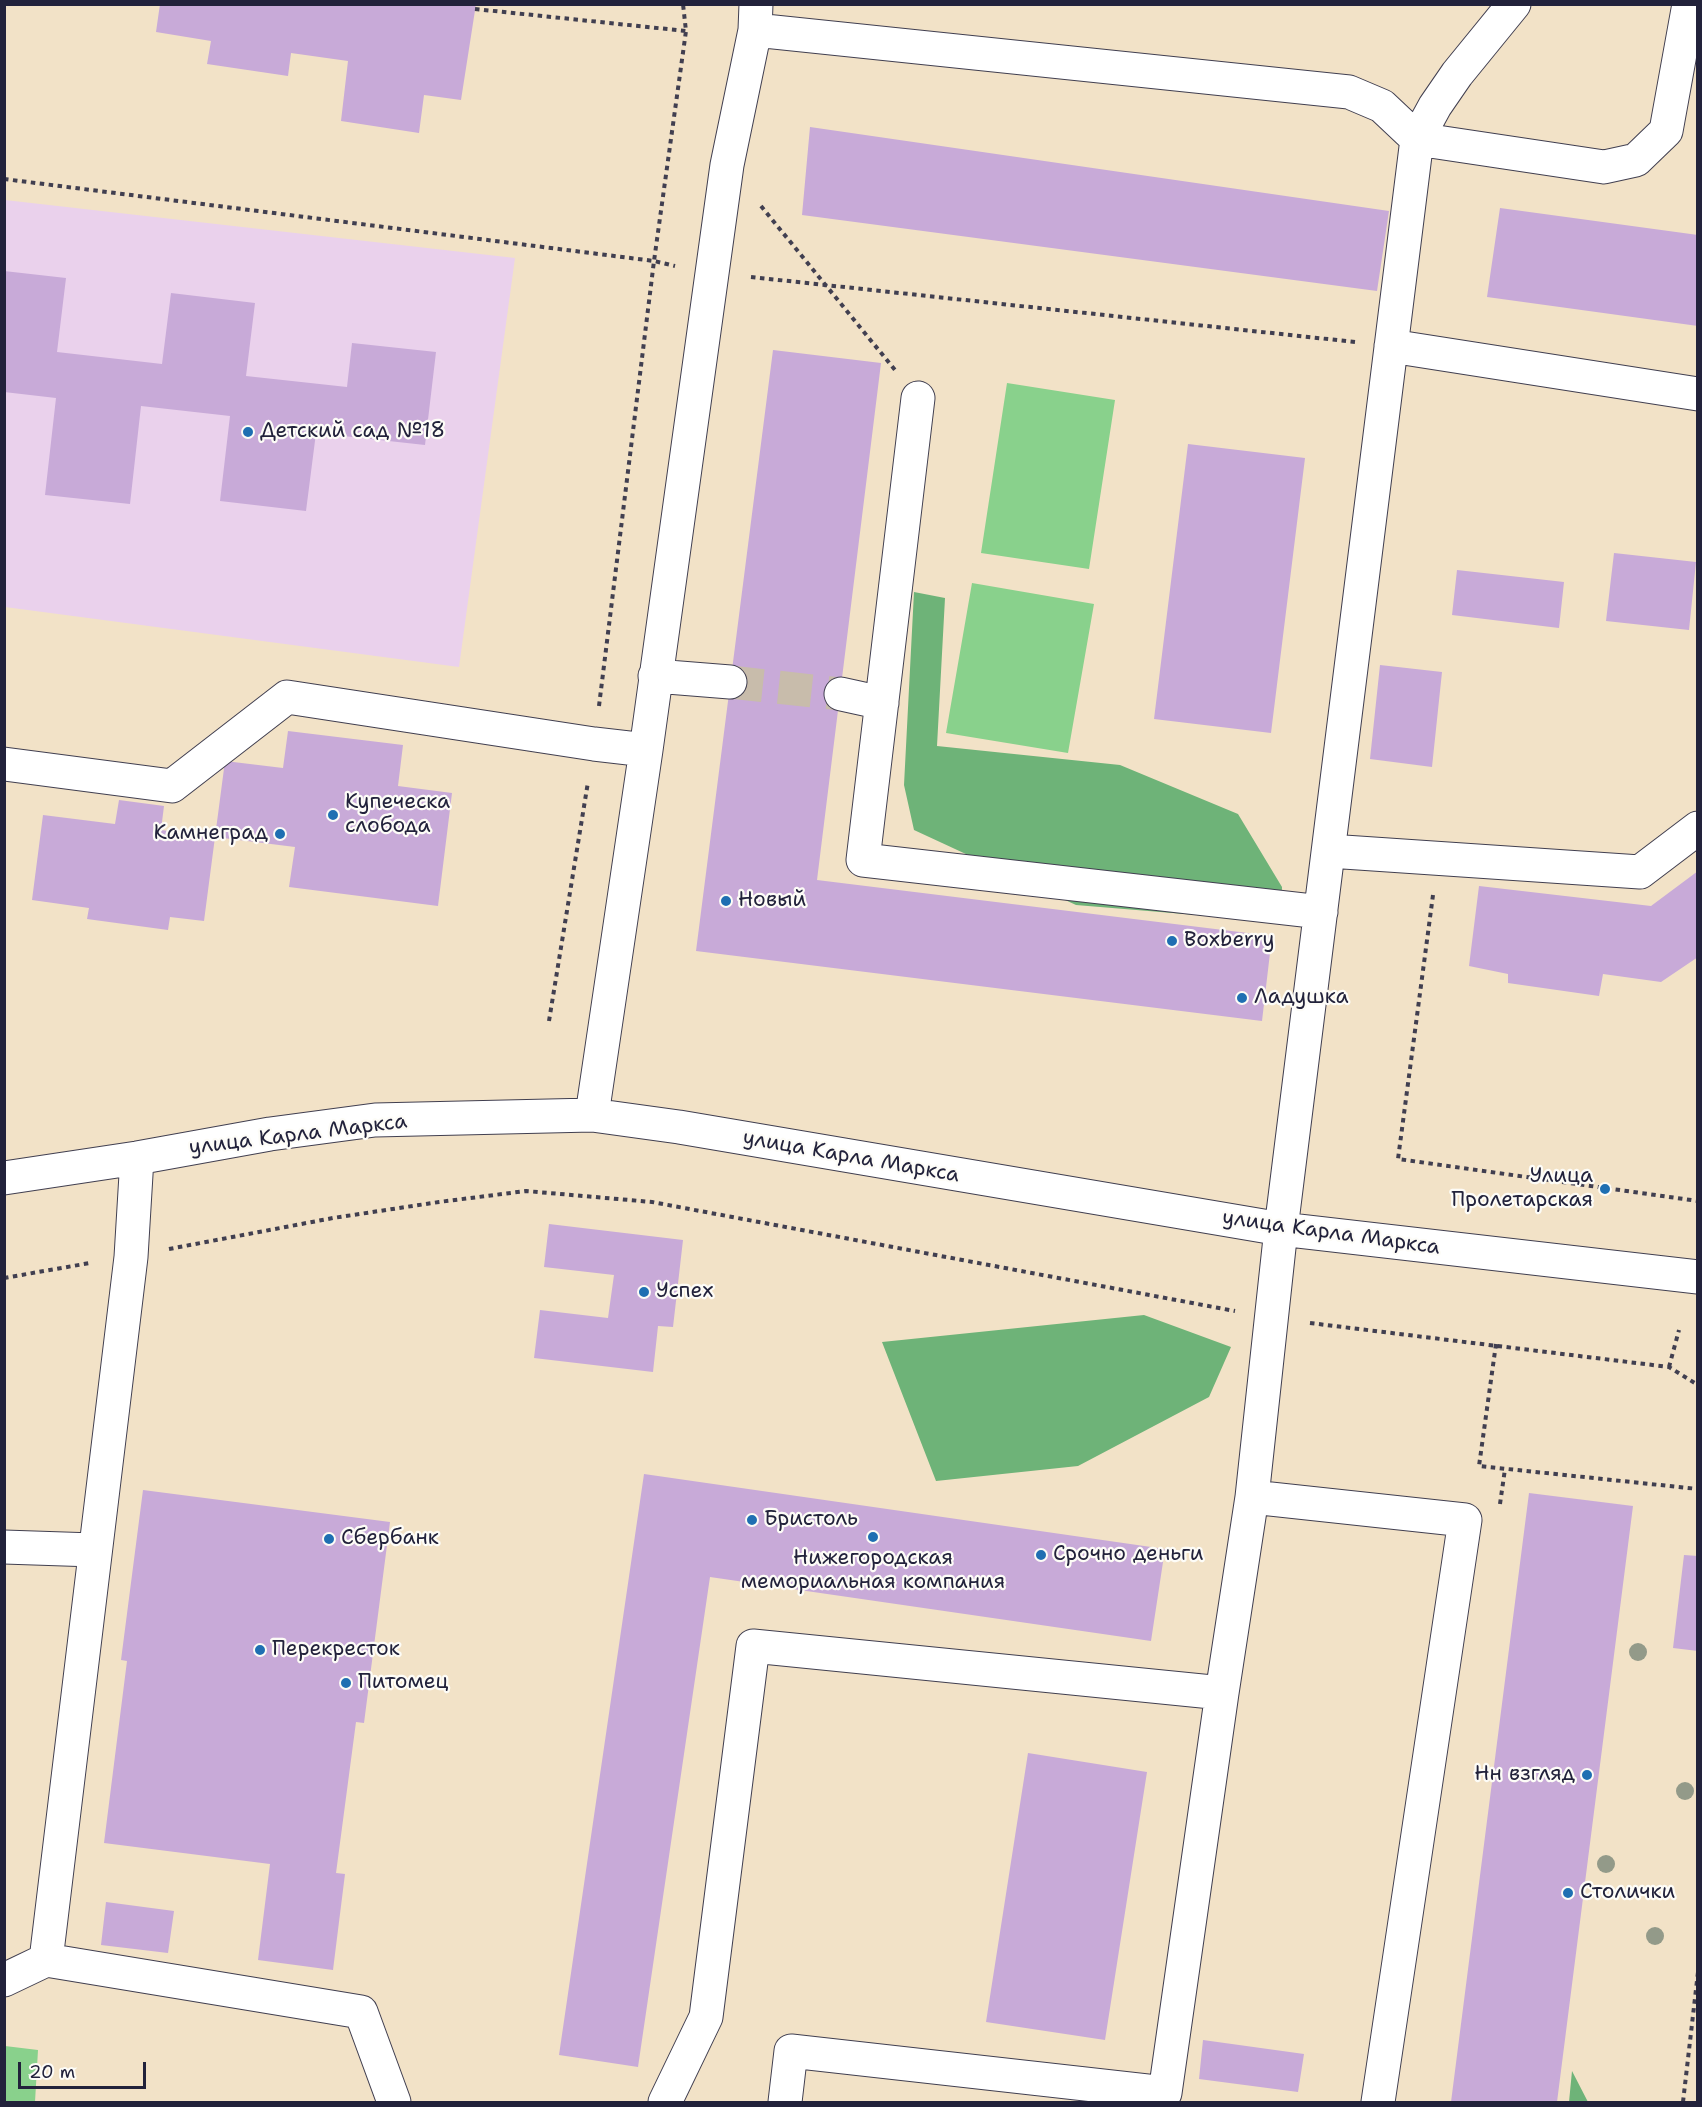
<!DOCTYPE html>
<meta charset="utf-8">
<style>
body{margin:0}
#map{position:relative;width:1702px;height:2107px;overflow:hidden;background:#f2e2c7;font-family:"Shantell Sans",sans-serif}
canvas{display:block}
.frame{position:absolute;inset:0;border:6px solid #22223b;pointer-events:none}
.scale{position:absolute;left:18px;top:2062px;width:128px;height:27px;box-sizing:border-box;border:3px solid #22223b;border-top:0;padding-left:8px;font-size:18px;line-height:21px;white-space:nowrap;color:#22223b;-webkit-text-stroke:4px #fdfcf7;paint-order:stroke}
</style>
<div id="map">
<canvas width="1702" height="2107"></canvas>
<div class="frame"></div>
<div class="scale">20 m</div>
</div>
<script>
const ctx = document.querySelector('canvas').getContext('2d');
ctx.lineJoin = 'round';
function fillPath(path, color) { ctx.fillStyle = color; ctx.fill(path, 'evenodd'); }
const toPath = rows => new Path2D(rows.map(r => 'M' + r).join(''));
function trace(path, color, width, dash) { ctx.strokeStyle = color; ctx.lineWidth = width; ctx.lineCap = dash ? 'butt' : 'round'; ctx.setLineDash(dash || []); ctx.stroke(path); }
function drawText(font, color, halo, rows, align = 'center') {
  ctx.font = font + ' "Shantell Sans",sans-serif'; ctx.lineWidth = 4.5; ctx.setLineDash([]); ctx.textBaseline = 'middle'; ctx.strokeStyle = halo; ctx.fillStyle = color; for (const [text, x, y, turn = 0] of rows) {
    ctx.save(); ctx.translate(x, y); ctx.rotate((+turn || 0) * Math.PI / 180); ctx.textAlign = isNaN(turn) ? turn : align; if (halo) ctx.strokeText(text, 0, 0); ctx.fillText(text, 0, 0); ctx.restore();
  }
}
fillPath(toPath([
 [5,200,515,258,459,667,5,607]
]), '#ead1ec');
fillPath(toPath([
 [1007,383,1115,400,1089,569,981,553],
 [972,583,1094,604,1068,753,946,733],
 [5,2046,38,2050,35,2102,5,2102]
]), '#89d18c');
fillPath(toPath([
 [914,592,945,598,937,746,1120,765,1238,814,1282,887,1281,922,1076,905,914,830,904,785],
 [1144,1315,1231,1347,1209,1397,1078,1466,936,1481,882,1342],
 [1572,2071,1588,2102,1569,2102]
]), '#6eb378');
fillPath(toPath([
 [160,4,476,4,461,100,424,95,419,133,341,121,348,61,291,53,288,76,207,64,211,41,156,32],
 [810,127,1389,211,1377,291,802,215],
 [1500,208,1698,235,1698,326,1487,297],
 [4,271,66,278,57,352,162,364,171,293,255,303,246,376,347,387,352,343,436,352,425,445,316,433,306,511,220,501,230,416,141,406,130,504,45,495,56,398,4,392],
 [773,350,881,363,817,880,1272,936,1262,1021,696,951],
 [1188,444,1305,458,1271,733,1154,719],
 [1614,553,1696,562,1689,630,1606,621],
 [1457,570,1564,582,1559,628,1452,615],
 [1380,665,1442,672,1432,767,1370,759],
 [288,731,403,745,398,786,452,793,438,906,289,887,295,847,215,837,225,761,283,768],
 [119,800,164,806,161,830,215,837,204,921,170,917,168,930,87,919,89,908,32,900,43,815,115,824],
 [1698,871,1698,957,1661,982,1603,974,1599,996,1508,983,1508,974,1469,966,1479,886,1651,906],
 [549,1224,683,1240,673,1327,658,1326,653,1372,534,1358,540,1310,608,1318,614,1275,544,1267],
 [644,1474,1165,1549,1151,1641,710,1577,638,2067,559,2055],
 [143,1490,390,1522,364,1723,356,1722,336,1873,345,1874,333,1970,258,1960,270,1864,104,1843,127,1661,121,1660],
 [1529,1493,1633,1506,1557,2102,1451,2102],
 [1684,1555,1698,1556,1698,1651,1673,1648],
 [1028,1753,1147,1772,1105,2040,986,2022],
 [106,1902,174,1911,168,1953,101,1945],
 [1203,2040,1304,2054,1298,2092,1199,2079]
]), '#c8aad8');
trace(toPath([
 [730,682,841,694]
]), '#c8bcab', 33, [33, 16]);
const minor = toPath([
 [755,30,1349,92,1382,106,1417,139,1604,167,1636,160,1666,131,1689,4],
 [1391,346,1698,394],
 [918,398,863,860,1321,912],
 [655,676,730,682],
 [841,694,882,703],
 [4,764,172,786,287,697,594,744,646,750],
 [1329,851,1640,872,1698,828],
 [592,1115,646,750,727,165,755,30,756,4],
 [137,1158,131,1257,46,1960,361,2012,394,2102],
 [4,1178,137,1158,270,1134,375,1120,592,1115,679,1127,1281,1229,1698,1277],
 [1252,1497,1465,1520,1378,2102],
 [4,1547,94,1550],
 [4,1980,46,1960],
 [665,2102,706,2017,753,1646,1222,1693,1252,1497,1281,1229,1417,139,1435,106,1457,74,1514,4],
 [785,2102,791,2051,1165,2093,1222,1693]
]);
trace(minor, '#413f50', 35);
trace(toPath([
 [475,9,686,31],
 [4,179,654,261,675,266],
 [761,206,895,370],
 [751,277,1355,342],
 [599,706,654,261,686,31,683,4],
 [1433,895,1398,1159,1698,1201],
 [549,1021,588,782],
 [169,1249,333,1218,439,1202,526,1191,652,1202,1235,1311],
 [4,1278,90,1263],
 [1310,1323,1669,1367,1698,1385],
 [1496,1344,1479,1466,1698,1489],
 [1669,1367,1679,1330],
 [1500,1504,1505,1469],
 [1683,2102,1698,1972]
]), '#413f50', 4, [4.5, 4.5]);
trace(minor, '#fff', 33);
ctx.fillStyle = '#939a89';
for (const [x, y] of [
 [1638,1652],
 [1685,1791],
 [1606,1864],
 [1655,1936]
]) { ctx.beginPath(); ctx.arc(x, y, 9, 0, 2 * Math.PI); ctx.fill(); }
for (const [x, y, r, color] of [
 [248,432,6,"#1f6fb2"],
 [333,815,6,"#1f6fb2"],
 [280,834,6,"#1f6fb2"],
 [726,901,6,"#1f6fb2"],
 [1172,941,6,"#1f6fb2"],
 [1242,998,6,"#1f6fb2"],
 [1605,1189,6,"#1f6fb2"],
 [644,1292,6,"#1f6fb2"],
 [752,1520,6,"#1f6fb2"],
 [873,1537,6,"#1f6fb2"],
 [329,1539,6,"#1f6fb2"],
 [1041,1555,6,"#1f6fb2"],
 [260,1650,6,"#1f6fb2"],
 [346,1683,6,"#1f6fb2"],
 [1587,1775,6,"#1f6fb2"],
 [1568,1893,6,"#1f6fb2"]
]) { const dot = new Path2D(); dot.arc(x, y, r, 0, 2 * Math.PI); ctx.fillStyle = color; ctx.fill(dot); trace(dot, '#fdfcf7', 2); }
drawText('21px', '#22223b', '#fdfcf7', [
 ["Детский сад №18",260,432],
 ["Купеческа",345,803],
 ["слобода",345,827],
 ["Камнеград",268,834,"right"],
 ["Новый",738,901],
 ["Boxberry",1184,941],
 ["Ладушка",1254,998],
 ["Улица",1593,1177,"right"],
 ["Пролетарская",1593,1201,"right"],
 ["Успех",656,1292],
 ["Бристоль",764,1520],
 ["Сбербанк",341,1539],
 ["Срочно деньги",1053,1555],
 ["Нижегородская",873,1559,"center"],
 ["мемориальная компания",873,1583,"center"],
 ["Перекресток",272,1650],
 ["Питомец",358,1683],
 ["Нн взгляд",1575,1775,"right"],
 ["Столички",1580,1893]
], 'left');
drawText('21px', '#22223b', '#fdfcf7', [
 ["улица Карла Маркса",298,1135,-7],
 ["улица Карла Маркса",851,1157,10],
 ["улица Карла Маркса",1331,1233,8]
]);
</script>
